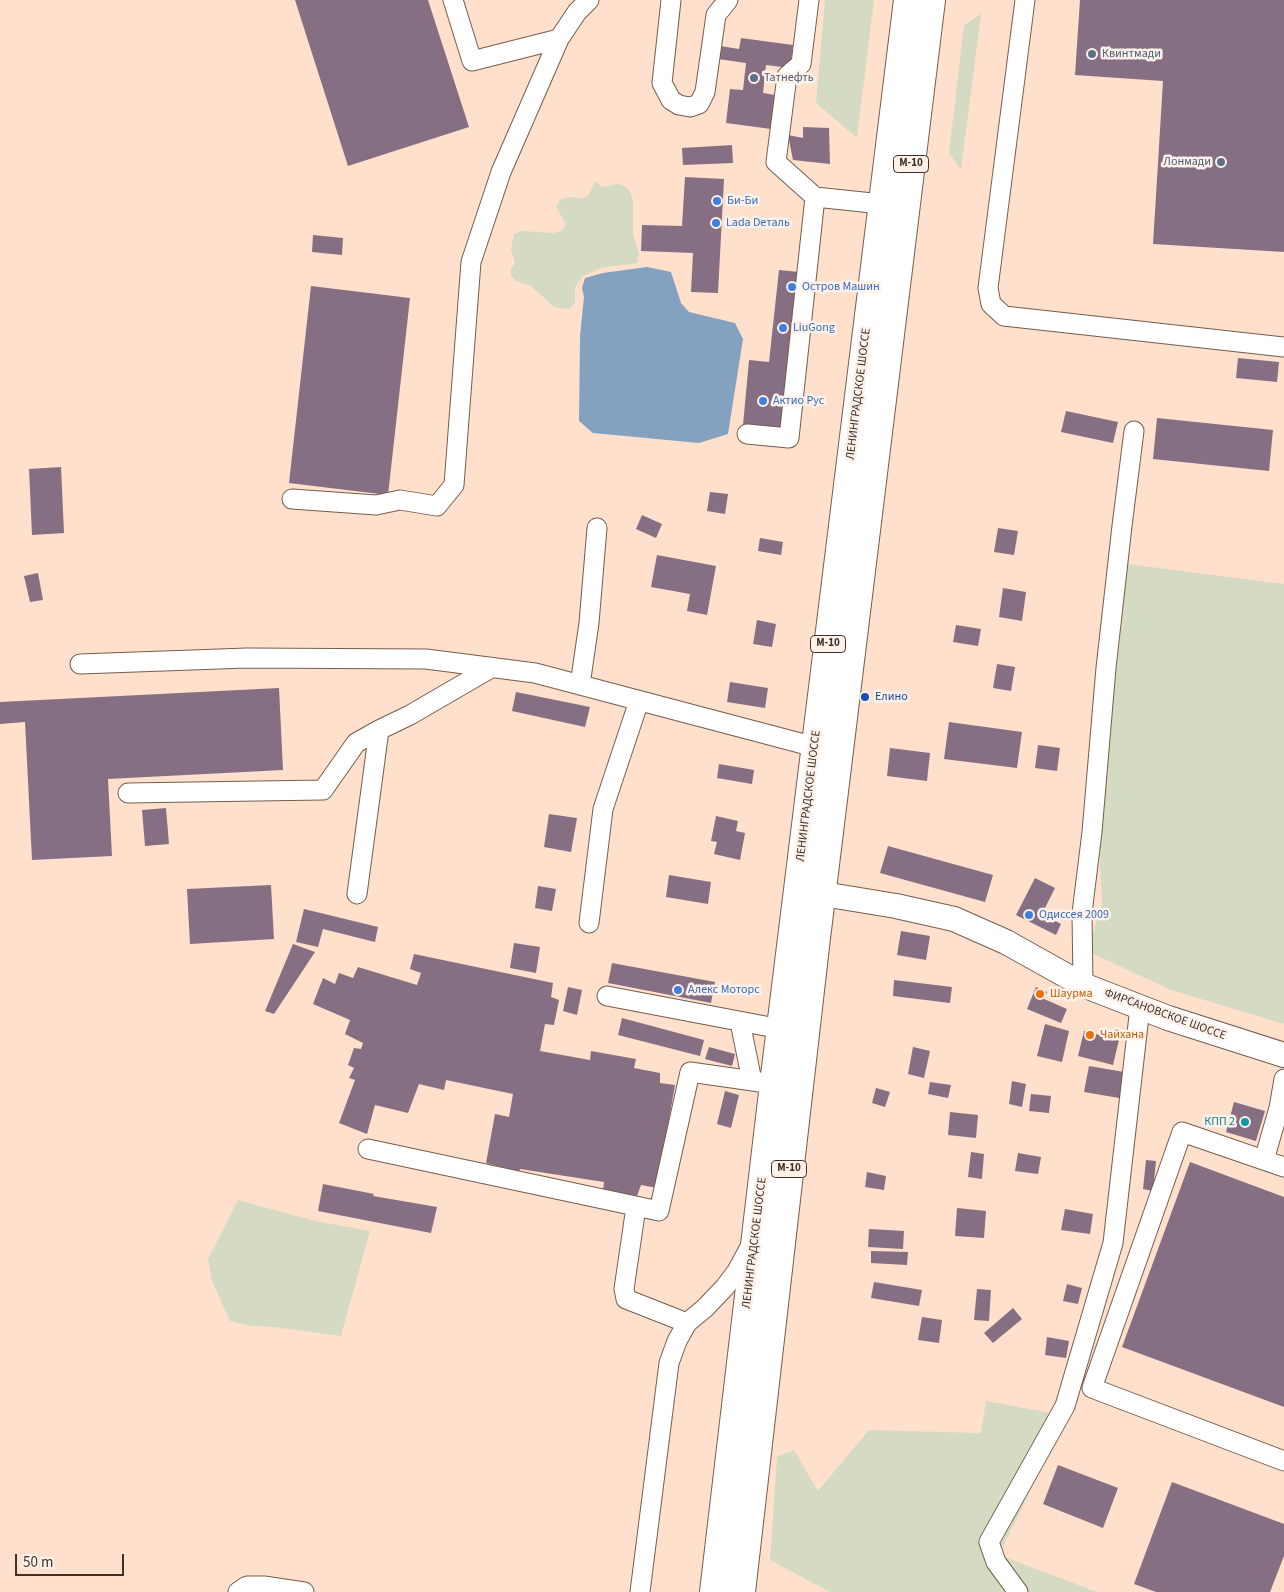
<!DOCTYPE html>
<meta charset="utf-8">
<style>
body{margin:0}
#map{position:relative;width:1284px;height:1592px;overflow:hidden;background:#fee0cd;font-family:"Source Sans 3",sans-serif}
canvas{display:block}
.scale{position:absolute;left:15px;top:1554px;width:109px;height:22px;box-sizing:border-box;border:2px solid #3d312a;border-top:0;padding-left:6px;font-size:15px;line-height:18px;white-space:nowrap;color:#3d312a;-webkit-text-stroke:4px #fdf1ea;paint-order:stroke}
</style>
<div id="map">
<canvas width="1284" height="1592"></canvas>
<div class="scale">50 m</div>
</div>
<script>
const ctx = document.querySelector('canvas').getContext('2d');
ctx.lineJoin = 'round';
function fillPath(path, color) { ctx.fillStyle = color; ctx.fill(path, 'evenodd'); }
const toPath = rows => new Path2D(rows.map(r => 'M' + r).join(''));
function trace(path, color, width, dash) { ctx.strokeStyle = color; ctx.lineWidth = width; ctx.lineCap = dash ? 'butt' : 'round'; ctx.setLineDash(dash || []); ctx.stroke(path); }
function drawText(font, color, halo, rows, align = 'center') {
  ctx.font = font + ' "Source Sans 3",sans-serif'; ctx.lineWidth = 5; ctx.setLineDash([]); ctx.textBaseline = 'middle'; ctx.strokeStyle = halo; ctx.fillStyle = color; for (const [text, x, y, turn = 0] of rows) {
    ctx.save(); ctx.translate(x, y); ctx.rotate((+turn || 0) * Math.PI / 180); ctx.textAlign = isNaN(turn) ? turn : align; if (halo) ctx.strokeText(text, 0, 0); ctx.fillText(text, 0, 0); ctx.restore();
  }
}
fillPath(toPath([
 [825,0,874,0,857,138,816,103],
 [981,14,961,170,949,153,964,25],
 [595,181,602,187,617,184,625,186,630,192,633,200,633,233,639,255,637,263,601,268,583,276,575,287,575,303,569,309,554,307,531,286,516,281,511,276,511,269,515,263,511,249,514,234,521,231,553,233,561,231,566,225,556,206,560,200,567,197,583,198,589,195],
 [1127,564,1284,584,1284,1024,1171,990,1087,951,1102,904,1100,860,1104,737,1119,650],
 [238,1200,315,1221,370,1231,341,1336,274,1327,251,1326,230,1321,212,1281,208,1259],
 [986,1401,1067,1416,999,1555,1097,1592,830,1592,770,1560,777,1457,794,1450,818,1491,869,1430,981,1433]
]), '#d4dbc2');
fillPath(toPath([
 [647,267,671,272,681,303,689,312,735,323,743,339,728,434,699,443,593,433,579,421,580,336,584,297,582,288,585,278,603,273]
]), '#85a1c0');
fillPath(toPath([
 [295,0,428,0,469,127,348,166],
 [1080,0,1284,0,1284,252,1153,244,1163,81,1075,75],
 [741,38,793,45,790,68,766,65,763,93,775,95,771,129,726,123,730,89,743,90,746,63,718,59,720,46,739,49],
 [803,127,829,128,830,164,793,160,788,135,803,138],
 [732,145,733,163,683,165,682,148],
 [685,177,724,179,718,293,691,292,693,253,641,251,642,225,682,226],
 [313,235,343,238,342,255,312,252],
 [779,270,799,272,782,429,743,425,749,360,769,362],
 [311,286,410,298,388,495,289,483],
 [1238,358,1279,362,1277,382,1236,378],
 [1066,411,1118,422,1113,443,1061,432],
 [1157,418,1273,430,1269,471,1153,459],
 [61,467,64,533,32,535,29,469],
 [710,492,728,494,725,514,707,511],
 [642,515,662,524,656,538,636,529],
 [998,528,1018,531,1014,555,994,552],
 [760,538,783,542,781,555,758,551],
 [657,555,716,566,707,615,687,611,690,594,651,587],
 [38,573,43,600,30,602,24,576],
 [1003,588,1026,592,1022,621,999,617],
 [757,620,776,624,772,647,753,644],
 [956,625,981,629,978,646,953,642],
 [997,664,1015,667,1011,691,993,688],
 [730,682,768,688,765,708,727,702],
 [279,688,283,770,108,779,112,856,32,860,25,722,0,724,0,702],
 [516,692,590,707,585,727,512,711],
 [949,722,1022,732,1017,768,944,759],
 [1038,745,1060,748,1057,771,1035,768],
 [890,748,930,753,927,781,887,776],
 [719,764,754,770,752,784,717,778],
 [166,808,169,844,145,846,142,810],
 [549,814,577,818,571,852,544,847],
 [716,816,738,821,736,831,745,833,740,860,714,854,717,842,711,841],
 [888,846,993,875,985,902,880,873],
 [669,875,711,882,708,904,666,897],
 [1035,878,1055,888,1042,914,1061,924,1056,935,1016,915],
 [271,885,274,939,190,944,187,889],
 [538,886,556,889,552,911,535,908],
 [304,909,378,927,375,942,323,929,318,947,296,942],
 [901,931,930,936,926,960,897,955],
 [514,943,540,947,536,973,510,968],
 [293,944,315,952,274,1014,265,1011],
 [414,954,553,983,551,997,559,1000,554,1025,545,1024,540,1051,590,1060,591,1051,636,1059,634,1068,660,1073,660,1083,675,1085,657,1188,641,1185,637,1196,603,1191,604,1182,520,1169,518,1176,500,1173,501,1167,486,1163,495,1114,509,1117,513,1094,446,1080,444,1090,419,1084,408,1113,375,1105,367,1134,339,1123,355,1080,349,1078,354,1068,348,1065,354,1048,361,1049,363,1043,345,1034,350,1020,313,1004,323,978,335,984,339,973,353,978,358,967,417,985,421,973,410,969],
 [612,963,715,982,711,1003,608,983],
 [894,980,952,987,950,1003,893,996],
 [568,987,582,990,577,1015,563,1011],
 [1036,987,1047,992,1044,999,1067,1009,1061,1023,1027,1009],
 [622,1018,704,1040,700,1056,618,1035],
 [1045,1024,1069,1031,1062,1062,1037,1056],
 [1084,1031,1119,1040,1113,1065,1078,1056],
 [709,1047,735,1054,732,1066,705,1059],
 [913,1047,930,1051,924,1078,908,1074],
 [1089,1066,1130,1073,1125,1099,1084,1092],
 [1012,1081,1026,1084,1022,1107,1009,1104],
 [930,1082,951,1085,948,1098,928,1094],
 [876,1088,890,1092,885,1107,872,1103],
 [725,1091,739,1095,731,1128,717,1124],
 [1031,1094,1051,1096,1049,1113,1029,1111],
 [1234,1102,1265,1111,1256,1141,1226,1132],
 [950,1112,978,1115,976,1138,948,1135],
 [971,1152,984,1154,982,1179,968,1177],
 [1018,1153,1041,1157,1038,1174,1015,1171],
 [1146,1160,1156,1161,1153,1191,1143,1189],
 [1190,1162,1284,1197,1284,1407,1122,1347],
 [867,1172,886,1176,884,1190,865,1187],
 [323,1184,374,1194,373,1196,437,1207,431,1233,318,1211],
 [957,1208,986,1211,984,1238,955,1236],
 [1065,1209,1093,1214,1090,1234,1061,1230],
 [869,1229,904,1231,903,1249,868,1247],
 [871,1251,908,1252,907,1265,871,1263],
 [874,1282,922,1290,919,1306,871,1298],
 [1067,1284,1082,1288,1078,1304,1063,1301],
 [977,1289,991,1290,989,1321,974,1320],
 [1013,1308,1022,1319,993,1343,984,1333],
 [922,1317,942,1320,939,1343,918,1340],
 [1047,1337,1069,1341,1066,1358,1045,1355],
 [1058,1465,1118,1488,1103,1528,1043,1504],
 [1172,1482,1284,1524,1284,1556,1270,1592,1156,1592,1134,1584]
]), '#876f83');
const minor = toPath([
 [453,0,472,61,559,39],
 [671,0,662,83,671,100,679,105,690,107,699,104,705,92,716,15,728,0],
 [809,0,801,64,787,76,776,162,815,197,882,204],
 [1025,0,988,288,991,304,1004,316,1284,347],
 [747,434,789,438,815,197],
 [292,499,376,505,400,500,437,506,454,485,471,262,501,172,559,39,577,12,589,0],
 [80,664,247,658,426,659,535,673,815,747],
 [580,685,589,623,597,528],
 [128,793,323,790,356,743,379,730],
 [357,894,379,730,410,715,491,668],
 [589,923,603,809,639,701],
 [1083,985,1082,913,1092,832,1106,668,1122,526,1134,431],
 [607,996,781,1029],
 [740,1022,752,1081],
 [368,1149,659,1211,690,1072,774,1084],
 [1264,1160,1279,1108,1284,1079],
 [1284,1167,1182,1132,1092,1388,1284,1461],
 [636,1207,624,1289,626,1299,687,1323],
 [238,1592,247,1586,264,1586,304,1592],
 [640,1592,669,1363,677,1341,687,1323,705,1308,725,1287,737,1271,750,1247],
 [1018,1592,996,1562,989,1542,1065,1406,1113,1243,1140,1007]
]);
const major = toPath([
 [823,894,896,906,954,919,1006,942,1083,985,1168,1018,1284,1055]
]);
const highway = toPath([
 [714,1592,774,1084,908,0],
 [741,1592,816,938,931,0]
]);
trace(minor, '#765c4c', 21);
trace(major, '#765c4c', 26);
trace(highway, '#765c4c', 30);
trace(minor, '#fff', 19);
trace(major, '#fff', 24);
trace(highway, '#fff', 28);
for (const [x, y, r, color] of [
 [1092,54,5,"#5c6f8a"],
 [754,78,5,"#5c6f8a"],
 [1221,162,5,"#5c6f8a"],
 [717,201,5,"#3f7fe0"],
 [716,223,5,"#3f7fe0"],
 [792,287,5,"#3f7fe0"],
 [783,328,5,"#3f7fe0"],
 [763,401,5,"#3f7fe0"],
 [865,697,5,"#1a4fb4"],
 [1029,915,5,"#3f7fe0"],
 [678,990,5,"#3f7fe0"],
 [1040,994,5,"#e8710a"],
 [1090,1035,5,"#e8710a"],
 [1245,1122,5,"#0f9aa8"]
]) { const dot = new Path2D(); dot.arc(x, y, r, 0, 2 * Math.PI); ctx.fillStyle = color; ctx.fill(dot); trace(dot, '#fdf1ea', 2); }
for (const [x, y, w] of [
 [911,164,35],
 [828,644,35],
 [789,1169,35]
]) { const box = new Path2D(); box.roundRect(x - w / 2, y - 8.5, w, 17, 4); ctx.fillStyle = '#fdf1ea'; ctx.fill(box); trace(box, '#3d312a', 1); }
drawText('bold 11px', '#3d312a', null, [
 ["М-10",911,164],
 ["М-10",828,644],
 ["М-10",789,1169]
]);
drawText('12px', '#4e5e75', '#fdf1ea', [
 ["Квинтмади",1102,54],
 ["Татнефть",764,78],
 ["Лонмади",1211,162,"right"]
], 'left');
drawText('12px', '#366cbe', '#fdf1ea', [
 ["Би-Би",727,201],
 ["Lada Dеталь",726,223],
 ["Остров Машин",802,287],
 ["LiuGong",793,328],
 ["Актио Рус",773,401],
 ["Одиссея 2009",1039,915],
 ["Алекс Моторс",688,990]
], 'left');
drawText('12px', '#3d312a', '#fdf1ea', [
 ["ЛЕНИНГРАДСКОЕ ШОССЕ",859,394,-83],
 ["ЛЕНИНГРАДСКОЕ ШОССЕ",809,796,-83],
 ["ФИРСАНОВСКОЕ ШОССЕ",1165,1015,20],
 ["ЛЕНИНГРАДСКОЕ ШОССЕ",755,1243,-83]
]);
drawText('12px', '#164399', '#fdf1ea', [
 ["Елино",875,697]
], 'left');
drawText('12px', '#c56008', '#fdf1ea', [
 ["Шаурма",1050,994],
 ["Чайхана",1100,1035]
], 'left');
drawText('12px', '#0d838f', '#fdf1ea', [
 ["КПП 2",1235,1122]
], 'right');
</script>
